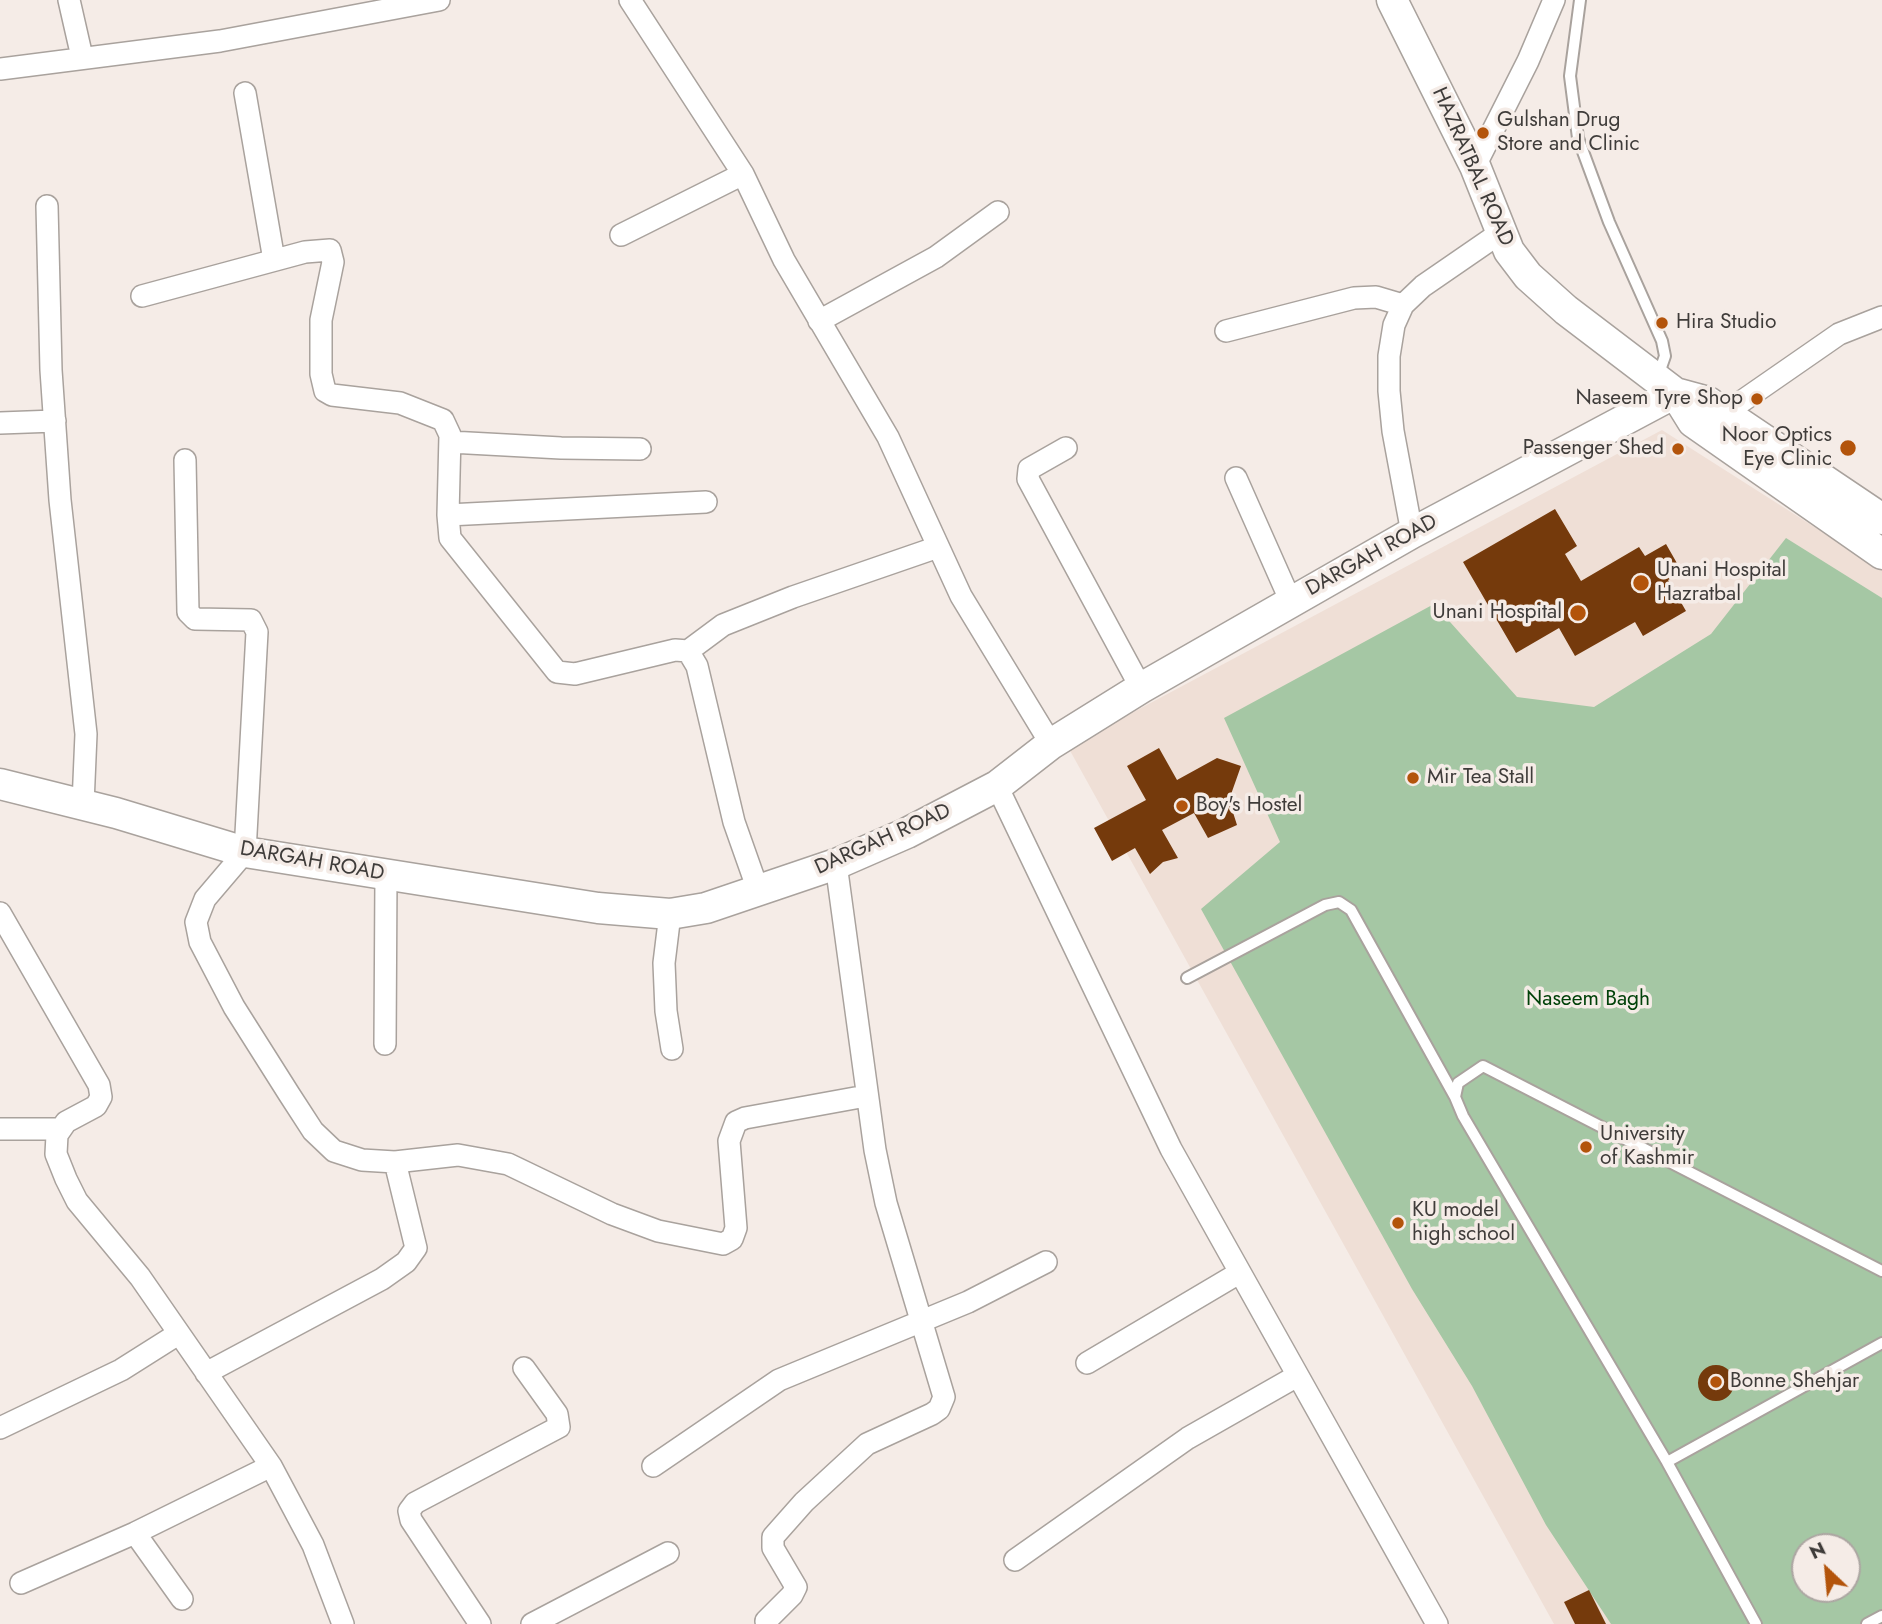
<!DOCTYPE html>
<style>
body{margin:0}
#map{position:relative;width:1882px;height:1624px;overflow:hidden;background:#f5ece7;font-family:Jost,sans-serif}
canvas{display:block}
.north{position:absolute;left:1791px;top:1533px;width:70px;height:70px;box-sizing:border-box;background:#f5ece7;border:2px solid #aca6a2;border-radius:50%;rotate:334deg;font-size:19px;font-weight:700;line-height:28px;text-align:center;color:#3f3c3a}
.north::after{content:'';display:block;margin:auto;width:24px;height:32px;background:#b3540b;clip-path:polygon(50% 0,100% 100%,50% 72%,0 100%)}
</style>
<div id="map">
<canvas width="1882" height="1624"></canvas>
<div class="north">N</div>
</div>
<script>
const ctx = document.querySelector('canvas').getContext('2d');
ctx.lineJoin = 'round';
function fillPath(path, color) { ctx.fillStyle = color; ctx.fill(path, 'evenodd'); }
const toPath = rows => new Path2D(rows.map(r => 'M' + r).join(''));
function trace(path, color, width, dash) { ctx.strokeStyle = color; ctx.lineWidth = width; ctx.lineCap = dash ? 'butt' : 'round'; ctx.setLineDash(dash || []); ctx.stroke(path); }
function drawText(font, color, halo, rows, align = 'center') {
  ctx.font = font + ' Jost,sans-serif'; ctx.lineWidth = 7; ctx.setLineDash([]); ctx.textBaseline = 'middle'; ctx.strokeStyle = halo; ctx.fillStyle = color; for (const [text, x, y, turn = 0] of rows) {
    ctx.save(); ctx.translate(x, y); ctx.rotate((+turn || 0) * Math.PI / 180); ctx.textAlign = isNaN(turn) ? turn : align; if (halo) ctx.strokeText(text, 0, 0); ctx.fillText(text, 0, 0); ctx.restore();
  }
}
fillPath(toPath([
 [1662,430,1882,570,1882,1624,1554,1624,1068,747],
 [1805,1547,1847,1547,1847,1589,1805,1589]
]), '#efdfd6');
fillPath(toPath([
 [1786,538,1882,598,1882,1624,1611,1624,1546,1525,1472,1386,1412,1289,1201,909,1280,842,1224,718,1434,604,1517,697,1594,707,1711,634],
 [1805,1547,1847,1547,1847,1589,1805,1589]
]), '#a5c7a4');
fillPath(toPath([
 [1555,509,1577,546,1565,554,1581,581,1639,547,1645,556,1666,544,1682,572,1668,580,1686,611,1643,636,1635,622,1575,656,1559,628,1516,653,1463,562],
 [1159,748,1177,780,1217,758,1241,766,1229,800,1237,825,1208,838,1194,813,1162,830,1178,858,1163,862,1150,874,1135,848,1112,861,1094,828,1146,800,1127,766],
 '1698 1383a18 18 0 1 1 36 0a18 18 0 1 1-36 0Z',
 [1589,1590,1606,1624,1575,1624,1564,1602]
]), '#753a0c');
const lane = toPath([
 [1580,0,1570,76,1578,138,1609,222,1662,341,1665,356,1658,376],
 [1187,978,1325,905,1339,902,1351,910,1455,1097],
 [1667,1462,1882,1343],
 [1756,1624,1667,1462,1463,1116,1455,1097,1458,1083,1483,1066,1882,1271],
 [1867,1624,1882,1616]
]);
const street = toPath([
 [69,0,82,57],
 [630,0,743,174,784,260,888,437,961,596,1051,744],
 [0,69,220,41,439,0],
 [245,93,274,260],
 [1475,166,1528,61,1554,0],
 [47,206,51,370,60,500,86,734,83,804],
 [621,235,743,174],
 [142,296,305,252,330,250,333,262,321,320,321,374,325,391,332,395,400,403,443,420,450,435,448,515,450,538,557,672,575,674,675,650,688,651,723,625,793,597,938,547],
 [819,321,936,257,998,212],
 [1226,331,1354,298,1376,297,1403,305],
 [1725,413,1839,334,1882,317],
 [0,423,55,421],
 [450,442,561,448,640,449],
 [1066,448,1029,469,1028,479,1141,688],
 [185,460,188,612,195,619,251,620,257,632,245,852,205,899,196,922,200,942,234,1007,289,1094,313,1131,334,1151,362,1160,395,1162,458,1155,508,1164,612,1214,658,1231,723,1244,732,1239,736,1228,729,1141,736,1122,745,1118,866,1096],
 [1236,478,1291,602],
 [448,515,706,502],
 [1412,533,1393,431,1389,391,1389,356,1394,325,1403,305,1423,286,1500,233],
 [688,651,697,666,734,822,758,890],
 [997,786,1171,1149,1437,1624],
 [0,913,99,1085,101,1097,96,1106,66,1122,57,1135,56,1154,66,1179,77,1201,140,1277,271,1466,313,1545,343,1624],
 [670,914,664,963,666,1011,672,1049],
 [385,1044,386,876],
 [0,1129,59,1129],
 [1087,1363,1239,1273],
 [206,1373,382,1279,406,1262,416,1248,395,1162],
 [0,1428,121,1370,178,1334],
 [653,1466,779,1380,968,1302,1046,1262],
 [135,1533,182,1599],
 [1015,1560,1188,1438,1297,1376],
 [21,1583,135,1533,271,1466],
 [766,1621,792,1595,796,1587,773,1548,773,1537,804,1502,867,1444,932,1414,939,1409,944,1397,886,1203,875,1150,836,864],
 [480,1624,411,1520,409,1511,415,1503,559,1427,557,1414,524,1368],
 [532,1624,668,1553]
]);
const secondary = toPath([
 [1392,0,1475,166,1509,251,1528,276,1566,310,1675,393,1693,422,1882,554],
 [1675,393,1708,402,1882,519],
 [0,784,116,813,245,852,598,908,670,914,706,908,836,864,907,833,997,786,1051,744,1141,688,1412,533,1675,393]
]);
trace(lane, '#a9a29d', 14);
trace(street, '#a9a29d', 24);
trace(secondary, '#a9a29d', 33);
trace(lane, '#fff', 10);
trace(street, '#fff', 21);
trace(secondary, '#fff', 30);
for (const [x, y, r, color] of [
 [1483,133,7,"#b3540b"],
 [1662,323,7,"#b3540b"],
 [1757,399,7,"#b3540b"],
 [1848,448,9,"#b3540b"],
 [1678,449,7,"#b3540b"],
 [1641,583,9,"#b3540b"],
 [1578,613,9,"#b3540b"],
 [1413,778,7,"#b3540b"],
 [1182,806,7,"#b3540b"],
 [1586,1147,7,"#b3540b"],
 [1398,1223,7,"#b3540b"],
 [1716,1382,7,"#b3540b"]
]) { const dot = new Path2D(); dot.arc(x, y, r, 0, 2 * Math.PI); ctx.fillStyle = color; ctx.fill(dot); trace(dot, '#f5ece7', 2.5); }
drawText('21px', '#3f3c3a', '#f5ece7', [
 ["Gulshan Drug",1497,121],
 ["Store and Clinic",1497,145],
 ["Hira Studio",1676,323],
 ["Naseem Tyre Shop",1743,399,"right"],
 ["Noor Optics",1832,436,"right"],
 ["Eye Clinic",1832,460,"right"],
 ["Passenger Shed",1664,449,"right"],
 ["Unani Hospital",1657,571],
 ["Hazratbal",1657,595],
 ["Unani Hospital",1562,613,"right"],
 ["Mir Tea Stall",1427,778],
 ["Boy's Hostel",1196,806],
 ["University",1600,1135],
 ["of Kashmir",1600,1159],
 ["KU model",1412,1211],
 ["high school",1412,1235],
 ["Bonne Shehjar",1730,1382]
], 'left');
drawText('21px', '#3f3c3a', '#f5ece7', [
 ["HAZRATBAL ROAD",1472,167,66],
 ["DARGAH ROAD",1372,556,-29],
 ["DARGAH ROAD",883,840,-24],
 ["DARGAH ROAD",312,862,10]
]);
drawText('21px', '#014109', '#f5ece7', [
 ["Naseem Bagh",1588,1000]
]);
</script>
